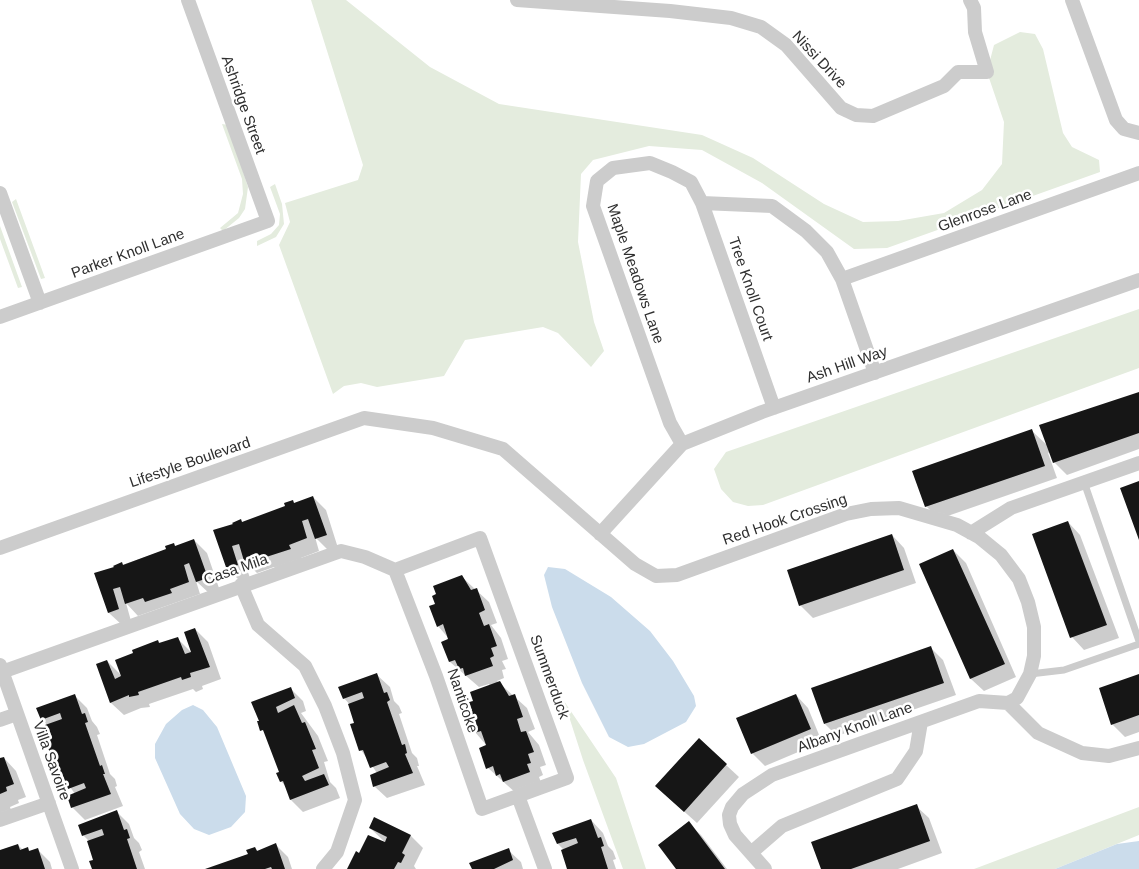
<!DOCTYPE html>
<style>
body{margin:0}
canvas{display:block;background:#fff}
</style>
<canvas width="1139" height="869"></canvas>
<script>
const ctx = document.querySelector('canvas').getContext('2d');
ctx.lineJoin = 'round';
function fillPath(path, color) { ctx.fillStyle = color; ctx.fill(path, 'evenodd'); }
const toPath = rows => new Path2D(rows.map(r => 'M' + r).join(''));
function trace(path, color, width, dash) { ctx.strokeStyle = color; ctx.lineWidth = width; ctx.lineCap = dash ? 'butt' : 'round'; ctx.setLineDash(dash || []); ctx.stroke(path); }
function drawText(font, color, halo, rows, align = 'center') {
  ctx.font = font + ' Helvetica,sans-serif'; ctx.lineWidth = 5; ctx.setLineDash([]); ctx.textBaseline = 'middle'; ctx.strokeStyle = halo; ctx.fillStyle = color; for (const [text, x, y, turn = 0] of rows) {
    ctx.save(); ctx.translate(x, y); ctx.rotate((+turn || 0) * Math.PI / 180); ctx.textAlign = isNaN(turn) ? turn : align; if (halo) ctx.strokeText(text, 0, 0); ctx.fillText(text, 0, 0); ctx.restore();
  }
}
fillPath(toPath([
 [311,0,346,0,430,67,499,104,702,135,753,158,824,204,863,222,898,221,944,213,982,190,1002,164,1004,122,987,72,994,45,1020,32,1035,34,1043,49,1063,133,1072,147,1099,160,1100,172,887,248,854,249,762,183,702,150,649,146,593,160,581,174,578,242,594,322,604,351,591,367,558,333,543,327,465,340,444,376,377,387,361,383,344,386,333,394,279,245,290,222,285,203,358,180,363,165],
 [222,124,228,125,248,187,245,209,239,218,223,231,220,228,238,213,243,194,242,179],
 [275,184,282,204,284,224,276,237,257,246,257,241,271,234,279,225,280,214,270,187],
 [16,199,45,278,41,279,12,202],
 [0,226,22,287,18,288,0,239],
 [1139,309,1139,368,763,505,748,506,733,502,721,489,714,469,726,452],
 [564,701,616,778,646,869,623,869,583,760],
 [1139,807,1139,835,1055,869,974,869]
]), '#e4ecde');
fillPath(toPath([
 [548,567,565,569,611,597,650,631,673,661,694,696,696,706,686,722,644,744,628,747,609,737,582,683,552,607,544,575],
 [193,705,203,710,217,727,246,796,245,812,231,827,209,835,194,829,180,814,155,758,155,744,166,724,182,710],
 [1139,841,1139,869,1055,869,1117,844]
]), '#cbdceb');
fillPath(toPath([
 [1139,393,1139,449,1067,475,1054,462,1050,452,1048,453,1057,478,939,519,926,506,1032,431,1048,446],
 [313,497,326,510,338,548,329,551,315,537,319,551,301,558,302,562,277,570,274,567,257,573,244,560,250,578,241,582,228,569,235,525,240,520,243,523],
 [1068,522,1080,535,1119,638,1084,650,1072,637],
 [892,535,904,548,916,583,813,618,800,605],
 [194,540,207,553,220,591,210,594,196,581,200,594,138,616,126,603,131,621,122,625,109,613,96,574],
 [953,550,966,563,1016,677,984,691,971,679,920,565],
 [462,577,489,602,497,623,491,625,501,638,508,659,502,661,506,669,502,670,504,678,497,681,527,708,535,729,528,732,539,745,546,765,540,767,543,775,539,777,542,785,517,794,488,768,487,746,475,732,475,701,490,686,489,684,479,687,450,662,443,642,450,640,438,626,436,604],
 [195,629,208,642,221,679,202,686,203,689,196,692,193,689,149,704,150,707,141,708,124,715,111,703,97,664,107,661,123,677,134,654,158,641,161,644,178,639,192,653],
 [931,648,943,660,956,695,837,736,825,724],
 [377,675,390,687,394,701,399,706,402,713,399,714,412,753,417,758,419,766,417,766,425,785,387,798,374,786,377,773,361,750,350,705,344,698],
 [1139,675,1139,732,1125,737,1112,724],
 [290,688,303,701,306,711,301,713,318,736,328,761,324,762,330,782,336,788,340,798,303,812,291,800,286,787,281,781,281,773,266,735,259,722],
 [796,695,808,708,822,742,765,766,752,753],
 [75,696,87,708,92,721,97,727,100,734,97,735,110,774,115,779,117,786,115,787,123,806,85,820,72,807,75,794,59,771,48,726,42,719],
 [699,740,739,777,697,823,669,798],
 [4,758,16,771,26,797,18,800,19,803,10,807,12,813,0,817,0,760],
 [916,806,929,818,942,853,898,869,822,869],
 [117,812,129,824,134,838,139,843,142,850,139,852,145,869,94,869,95,861,90,842,83,835],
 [591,820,603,833,608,846,613,851,616,859,613,860,616,869,569,869,564,850,558,844],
 [688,823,701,835,727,869,678,869],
 [370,828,411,836,423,848,414,866,416,869,349,869,360,855,387,844],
 [18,845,23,850,28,849,31,852,37,849,50,862,52,869,0,869,0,852],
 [276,845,288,857,292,869,208,869,249,854,255,849,258,851],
 [508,850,521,862,523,869,473,869]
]), '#0003');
fillPath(toPath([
 [1139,392,1139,433,1053,463,1039,425],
 [1032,429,1045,466,925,507,912,471],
 [1139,481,1139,540,1120,488],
 [313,496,327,535,315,539,308,519,302,521,307,538,289,545,291,549,263,558,262,555,244,561,239,544,232,546,238,565,227,570,213,530,233,524,232,523,241,519,242,522,285,506,284,503,293,500,294,503],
 [1068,521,1107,625,1070,638,1032,534],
 [892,534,904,570,799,606,787,570],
 [194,539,208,578,196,582,189,563,184,565,189,582,170,589,172,593,145,602,143,598,125,604,120,587,113,589,119,609,108,613,94,573,114,567,113,566,122,562,123,565,166,549,165,546,174,543,175,546],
 [953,549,1005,664,970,679,919,564],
 [462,575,471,590,477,588,485,610,479,613,484,626,489,624,497,646,491,648,494,656,490,658,493,666,465,676,463,668,459,669,455,660,449,662,441,642,448,639,443,624,437,627,429,606,435,604,432,596,436,594,433,586],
 [195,628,210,667,190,673,191,677,182,680,181,677,138,692,139,695,129,697,129,695,110,703,96,664,107,660,115,679,121,676,115,660,133,653,132,650,158,640,159,643,178,637,185,654,191,652,184,632],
 [931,646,944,683,824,724,811,688],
 [377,673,384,693,387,692,390,700,387,702,402,745,405,744,407,753,405,754,413,773,373,787,370,775,389,767,386,762,370,768,363,750,359,751,350,724,354,723,348,704,364,698,362,692,343,699,338,687],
 [1139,674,1139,715,1111,725,1099,688],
 [500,681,509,696,515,694,523,717,517,719,521,732,526,731,534,752,528,754,531,763,527,764,530,772,503,782,500,774,496,776,493,766,486,769,479,748,486,745,481,731,474,733,466,712,472,710,469,702,473,701,470,692],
 [291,687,295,698,276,707,278,713,294,705,302,723,305,722,316,749,312,750,319,768,302,776,305,781,324,774,329,785,290,800,283,781,280,782,276,773,279,772,263,730,260,731,257,721,259,721,251,702],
 [75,694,82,714,85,713,88,722,85,723,100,766,102,765,105,774,103,774,111,794,71,808,67,796,86,788,84,783,68,789,61,771,57,772,47,745,51,744,45,725,62,719,60,713,41,720,36,708],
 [796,694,811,729,751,754,736,718],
 [699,738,727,764,684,812,655,786],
 [4,757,14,784,6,787,7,791,0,794,0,758],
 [917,804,930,841,851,869,821,869,811,842],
 [117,810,124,830,127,829,130,838,127,839,137,869,92,869,89,861,93,860,87,841,104,835,102,829,82,836,78,825],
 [374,817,411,835,402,853,405,855,401,863,398,862,394,869,347,869,356,851,359,853,368,835,385,842,387,837,369,828],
 [591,819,598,838,601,837,604,846,601,847,608,869,567,869,561,850,578,843,576,838,557,844,552,833],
 [689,821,725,869,676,869,658,845],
 [276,843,285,869,272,869,271,867,265,869,205,869,248,854,246,850,255,847,257,851],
 [18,844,20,850,28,847,29,851,38,848,45,869,0,869,0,850],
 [509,848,513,860,494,869,472,869,469,863]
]), '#161616');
trace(toPath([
 [1084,482,1139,641],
 [1030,674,1064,670,1139,644]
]), '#ccc', 7);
trace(toPath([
 [517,0,670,11,731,18,761,27,786,45,841,108,856,115,873,116,944,86,958,72,987,72,975,32,974,8,970,0],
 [1072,0,1116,120,1124,129,1139,133],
 [0,193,40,303],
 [702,203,772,206,806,231,827,252,842,279,875,373],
 [842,279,1139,173],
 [0,317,268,221,188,0],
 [682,444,670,423,593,206,597,181,613,168,650,163,672,172,691,182,702,203,774,408],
 [971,533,1011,508,1139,463],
 [600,534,682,444,762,412,1139,280],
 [0,548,364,418,433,428,503,449,635,564,656,576,677,575,846,514,871,509,899,508,957,525,979,537,1001,555,1019,579,1028,602,1034,627,1034,656,1030,674,1017,698,1008,703],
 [241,585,258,625,305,666,325,706,343,753,355,800,337,852,323,869],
 [0,665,72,869],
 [2,672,341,551,365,557,395,570,480,538,567,778,482,809,436,676,395,570],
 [1008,703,1038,733,1082,753,1109,756,1139,748],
 [0,720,17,714],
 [518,796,545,869],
 [0,820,49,803],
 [752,852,782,826,897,779,916,751,921,722],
 [765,869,735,835,730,824,729,815,732,807,743,794,772,775,979,701,1008,703]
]), '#ccc', 14);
drawText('15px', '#2f2f2f', '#fff', [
 ["Nissi Drive",819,60,47],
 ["Ashridge Street",243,105,70],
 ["Glenrose Lane",985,211,-20],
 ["Parker Knoll Lane",128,254,-20],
 ["Maple Meadows Lane",635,274,71],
 ["Tree Knoll Court",750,289,71],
 ["Ash Hill Way",847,365,-19],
 ["Lifestyle Boulevard",190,463,-19],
 ["Red Hook Crossing",785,520,-19],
 ["Casa Mila",236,570,-19],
 ["Summerduck",549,677,70],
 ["Nanticoke",462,701,71],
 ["Albany Knoll Lane",855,728,-20],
 ["Villa Savoire",51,761,70]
]);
</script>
